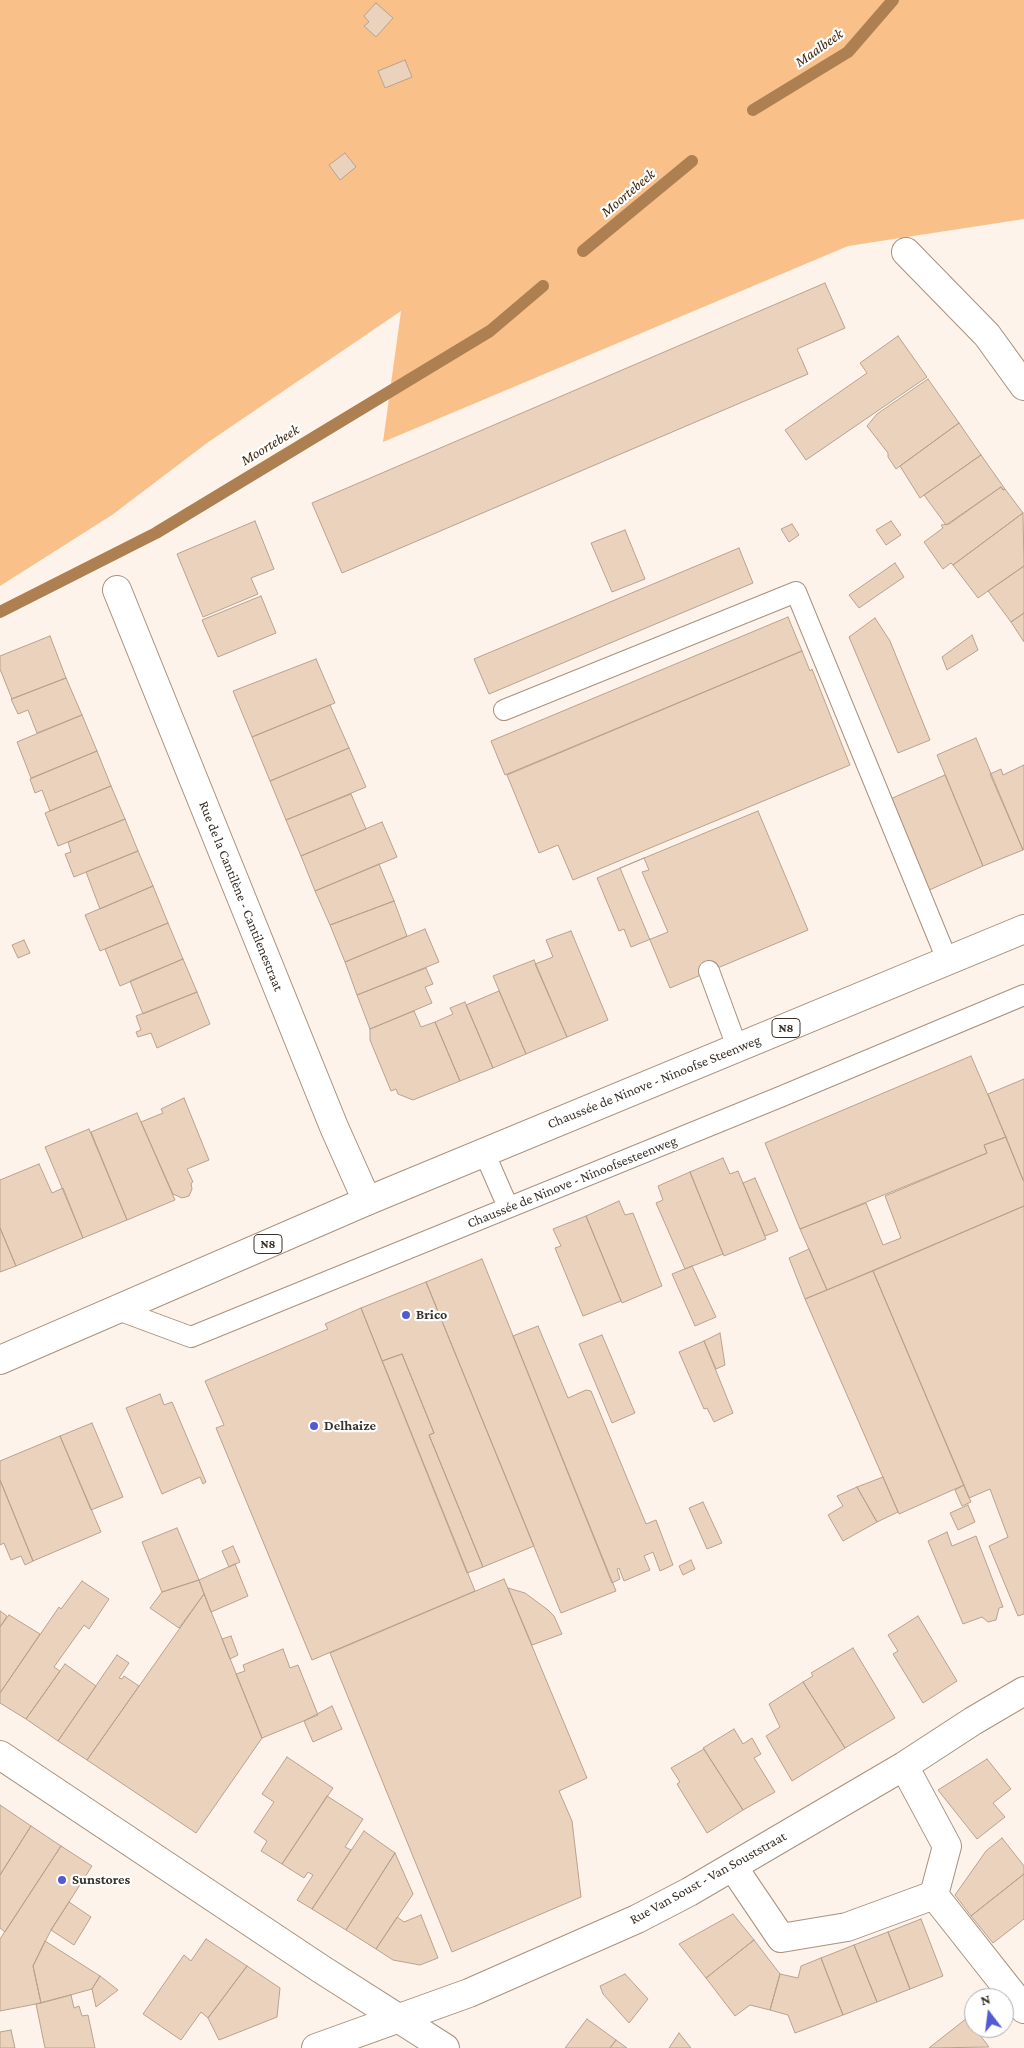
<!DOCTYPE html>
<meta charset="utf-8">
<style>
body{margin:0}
#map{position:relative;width:1024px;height:2048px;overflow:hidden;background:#fdf3eb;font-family:"Crimson Pro",serif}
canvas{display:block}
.north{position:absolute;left:964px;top:1988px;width:50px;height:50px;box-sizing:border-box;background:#fff;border:1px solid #b0ada9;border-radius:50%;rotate:345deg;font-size:14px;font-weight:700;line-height:20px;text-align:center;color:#3a3128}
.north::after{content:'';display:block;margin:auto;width:18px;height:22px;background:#515cd2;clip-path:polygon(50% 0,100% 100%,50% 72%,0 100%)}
</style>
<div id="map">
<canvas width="1024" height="2048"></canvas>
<div class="north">N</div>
</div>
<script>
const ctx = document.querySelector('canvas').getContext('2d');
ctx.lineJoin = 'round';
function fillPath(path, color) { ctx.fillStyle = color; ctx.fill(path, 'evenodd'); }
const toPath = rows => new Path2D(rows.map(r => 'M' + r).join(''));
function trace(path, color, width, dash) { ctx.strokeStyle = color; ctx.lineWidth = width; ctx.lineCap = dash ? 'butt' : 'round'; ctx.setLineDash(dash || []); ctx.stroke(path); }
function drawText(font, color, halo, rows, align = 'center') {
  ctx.font = font + ' "Crimson Pro",serif'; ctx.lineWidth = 4.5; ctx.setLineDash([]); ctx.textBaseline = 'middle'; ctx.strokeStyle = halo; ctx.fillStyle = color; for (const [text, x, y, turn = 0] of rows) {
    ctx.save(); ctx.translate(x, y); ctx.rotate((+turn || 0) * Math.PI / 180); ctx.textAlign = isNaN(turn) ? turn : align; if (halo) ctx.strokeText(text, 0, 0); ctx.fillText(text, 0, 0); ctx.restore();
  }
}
fillPath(toPath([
 [0,0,1024,0,1024,219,848,246,383,442,401,311,207,443,112,515,0,586]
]), '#f9c08a');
trace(toPath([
 [753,110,848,52,893,0],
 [583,251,692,161],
 [0,612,156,533,490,331,543,286]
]), '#ad7f51', 12);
const building = toPath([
 [376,3,393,18,376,37,364,26,369,22,364,16,376,3],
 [405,60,412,77,385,88,378,71,405,60],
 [345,153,356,167,340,180,329,165,345,153],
 [825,283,845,328,797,349,808,374,342,573,312,503,825,283],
 [898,336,927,377,806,460,785,430,867,373,860,363,898,336],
 [928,379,959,423,896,469,888,457,888,453,867,426,877,414,928,379],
 [959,423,981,455,920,498,900,466,959,423],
 [981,455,1005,489,1003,490,1001,487,946,525,924,495,981,455],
 [1001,487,1003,490,1005,489,1023,513,953,565,951,563,943,569,924,542,943,528,941,525,949,524,1001,487],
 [1023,513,1024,566,978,598,953,565,1023,513],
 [255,521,274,569,251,578,258,594,203,617,177,554,255,521],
 [891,521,901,535,886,545,876,530,891,521],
 [792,524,799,535,789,542,781,529,792,524],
 [625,530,645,579,612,592,591,543,625,530],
 [739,548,753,583,489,694,474,659,739,548],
 [895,563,904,577,859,608,849,595,895,563],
 [1024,566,1024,613,1011,622,988,591,1024,566],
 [261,596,276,633,218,657,202,620,261,596],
 [1024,613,1024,642,1011,622,1024,613],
 [788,617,802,651,505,775,491,741,788,617],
 [875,618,890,641,930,740,898,753,849,637,875,618],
 [972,635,978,650,947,670,942,657,972,635],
 [50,636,66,678,12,699,0,669,0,656,50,636],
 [802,651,810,671,812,669,850,765,573,880,558,845,539,853,507,775,802,651],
 [316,659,335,703,252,737,233,691,316,659],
 [66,678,82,715,37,733,28,710,18,714,11,699,66,678],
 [330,705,349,748,270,781,252,737,330,705],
 [82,715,97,751,31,778,17,742,82,715],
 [976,738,1023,850,983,866,937,755,976,738],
 [349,748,366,787,286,820,270,781,349,748],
 [97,751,111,786,50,811,42,790,35,793,30,779,97,751],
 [1024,765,1024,849,1023,850,990,774,1001,769,1003,775,1024,765],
 [945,775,983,866,927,891,888,800,945,775],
 [111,786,125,819,58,846,45,813,111,786],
 [351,794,366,829,301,856,286,820,351,794],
 [758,811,808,930,670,988,620,868,758,811],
 [125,819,138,851,74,877,65,854,71,852,68,842,125,819],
 [382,822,397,857,315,891,301,856,382,822],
 [138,851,153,886,100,909,86,872,138,851],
 [644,858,649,870,642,872,668,932,631,947,624,929,619,931,597,878,644,858],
 [379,864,394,901,330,925,315,891,379,864],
 [153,886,168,923,100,951,85,915,153,886],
 [394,901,407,936,345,962,330,925,394,901],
 [168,923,183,959,120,986,105,949,168,923],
 [425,929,439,962,357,995,345,962,425,929],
 [571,931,608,1020,567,1037,535,964,553,957,546,940,571,931],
 [24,940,30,953,18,958,12,945,24,940],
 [183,959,197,992,143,1014,130,981,183,959],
 [534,960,567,1037,526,1054,493,976,534,960],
 [426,968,433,984,425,987,432,1003,370,1029,357,995,426,968],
 [499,991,526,1054,493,1068,466,1005,499,991],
 [197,992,210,1024,157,1048,151,1033,138,1037,136,1032,141,1030,136,1016,197,992],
 [465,1002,493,1068,460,1081,435,1022,453,1014,450,1008,465,1002],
 [414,1011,421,1027,435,1022,460,1081,413,1100,398,1094,396,1089,391,1091,370,1040,370,1029,414,1011],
 [971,1056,1006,1137,984,1145,987,1153,800,1229,765,1143,971,1056],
 [1024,1079,1024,1180,1023,1180,988,1094,1024,1079],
 [184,1098,209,1160,187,1169,193,1182,191,1183,192,1189,189,1196,182,1198,173,1194,141,1122,163,1113,161,1109,184,1098],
 [137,1113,175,1200,127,1220,91,1132,137,1113],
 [89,1129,127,1220,83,1238,45,1147,89,1129],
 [1006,1137,1024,1182,1024,1206,827,1290,800,1229,866,1203,883,1245,901,1238,885,1196,987,1153,984,1145,1006,1137],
 [723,1158,730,1174,738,1171,766,1239,724,1256,690,1172,723,1158],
 [39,1164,52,1193,63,1188,83,1238,16,1266,0,1228,0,1180,39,1164],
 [690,1172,723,1254,685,1269,656,1203,663,1200,658,1186,690,1172],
 [755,1178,778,1231,765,1236,743,1183,755,1178],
 [619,1201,625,1215,633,1213,662,1286,622,1303,586,1216,619,1201],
 [1024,1206,1024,1614,1018,1616,989,1546,1008,1537,990,1489,969,1498,873,1271,1024,1206],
 [586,1216,621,1301,583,1316,555,1248,561,1246,553,1229,586,1216],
 [0,1228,16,1266,0,1272,0,1228],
 [809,1249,827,1290,805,1299,789,1258,809,1249],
 [482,1259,616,1591,561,1613,426,1282,482,1259],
 [692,1266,716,1317,695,1326,672,1274,692,1266],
 [873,1271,964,1485,899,1514,805,1299,873,1271],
 [426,1282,534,1546,483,1567,429,1435,434,1433,402,1354,382,1361,361,1308,426,1282],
 [361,1308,475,1591,312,1660,216,1428,224,1425,205,1381,328,1329,325,1324,361,1308],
 [538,1326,568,1398,586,1390,591,1391,646,1524,656,1520,673,1565,660,1571,653,1552,644,1556,650,1570,624,1581,619,1568,617,1569,620,1579,612,1583,513,1336,538,1326],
 [720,1333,725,1365,716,1369,704,1341,720,1333],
 [602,1335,635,1413,612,1423,579,1344,602,1335],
 [704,1341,733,1413,714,1422,707,1408,704,1409,679,1352,704,1341],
 [402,1354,434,1433,429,1435,483,1567,467,1573,382,1361,402,1354],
 [160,1394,164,1405,172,1402,206,1482,203,1484,200,1477,162,1494,126,1408,160,1394],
 [92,1423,123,1497,91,1510,60,1436,92,1423],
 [60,1436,101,1532,33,1561,0,1480,0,1461,60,1436],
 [883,1477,898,1512,877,1522,857,1487,883,1477],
 [0,1480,33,1561,25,1565,21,1556,11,1560,4,1543,0,1545,0,1480],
 [964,1485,971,1502,962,1506,955,1490,964,1485],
 [857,1487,877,1522,843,1541,828,1515,843,1506,837,1496,857,1487],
 [703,1502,722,1543,707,1549,689,1508,703,1502],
 [968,1505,975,1522,958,1530,950,1513,968,1505],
 [177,1528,199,1580,162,1592,142,1542,177,1528],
 [947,1532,952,1546,976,1536,1003,1607,999,1608,996,1620,988,1622,982,1617,963,1624,928,1541,947,1532],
 [233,1546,240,1562,229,1567,222,1551,233,1546],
 [691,1560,695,1569,683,1575,679,1566,691,1560],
 [235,1564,248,1596,211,1612,199,1580,235,1564],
 [504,1579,587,1778,559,1791,572,1821,581,1897,452,1952,330,1653,504,1579],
 [199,1580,204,1594,179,1628,150,1608,162,1592,199,1580],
 [82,1581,109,1599,89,1629,84,1625,54,1667,60,1671,26,1719,0,1703,0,1693,59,1607,61,1609,82,1581],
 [508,1588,525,1593,548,1610,554,1616,562,1634,532,1645,508,1588],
 [204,1594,262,1738,196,1833,87,1760,204,1594],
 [0,1611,7,1616,0,1627,0,1611],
 [9,1615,40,1634,0,1693,0,1627,9,1615],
 [918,1616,957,1681,923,1703,893,1654,898,1651,888,1635,918,1616],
 [231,1636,238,1655,230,1659,222,1639,231,1636],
 [853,1648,895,1718,845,1748,803,1682,813,1676,811,1673,853,1648],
 [283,1649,290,1668,298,1665,318,1715,262,1738,236,1674,245,1671,243,1665,283,1649],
 [117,1655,129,1663,119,1678,122,1679,124,1676,139,1686,87,1760,58,1741,117,1655],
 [65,1664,96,1686,58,1741,26,1719,65,1664],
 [803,1682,845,1748,792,1781,766,1736,780,1727,769,1704,803,1682],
 [332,1706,342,1729,313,1742,304,1721,332,1706],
 [734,1729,743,1744,752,1738,761,1754,754,1758,775,1792,743,1810,703,1748,734,1729],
 [704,1749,743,1810,707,1833,677,1784,680,1782,671,1768,704,1749],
 [287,1757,333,1788,282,1864,261,1851,267,1841,254,1832,274,1802,262,1794,287,1757],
 [987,1759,1011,1789,993,1803,1005,1817,977,1839,938,1790,987,1759],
 [327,1796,363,1819,345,1847,351,1850,312,1909,297,1900,313,1875,308,1872,304,1878,282,1864,327,1796],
 [0,1805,31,1826,0,1875,0,1805],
 [31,1826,61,1846,5,1932,0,1928,0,1875,31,1826],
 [364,1831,395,1853,346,1930,312,1909,364,1831],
 [1002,1838,1024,1866,1024,1874,971,1916,955,1895,986,1851,1002,1838],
 [61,1846,92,1866,51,1930,33,1966,41,2003,0,2011,0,1939,61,1846],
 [395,1853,413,1894,376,1949,346,1930,395,1853],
 [1024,1874,1024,1919,993,1943,971,1916,1024,1874],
 [69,1902,91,1917,74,1945,51,1930,69,1902],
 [733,1914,754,1940,706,1978,679,1944,733,1914],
 [421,1915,438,1958,420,1965,393,1960,376,1949,397,1917,404,1922,421,1915],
 [921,1919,943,1976,910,1989,888,1932,921,1919],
 [888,1932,910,1989,877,2002,854,1945,888,1932],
 [206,1939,247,1966,208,2018,201,2012,181,2040,143,2014,184,1955,191,1961,206,1939],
 [754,1940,780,1974,770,2010,750,2005,735,2016,706,1978,754,1940],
 [45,1941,100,1976,92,1989,41,2003,33,1966,45,1941],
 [854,1945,877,2002,843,2015,821,1958,854,1945],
 [821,1958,843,2015,795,2033,788,2015,770,2010,780,1974,798,1978,801,1966,821,1958],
 [247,1966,280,1988,277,2017,219,2040,208,2018,247,1966],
 [625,1974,648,1999,629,2023,603,1994,600,1986,625,1974],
 [100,1976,118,1990,96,2007,92,1989,100,1976],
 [71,1995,74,2008,79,2006,82,2016,88,2015,95,2048,45,2048,36,2004,71,1995],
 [967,2018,989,2047,929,2048,967,2018],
 [587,2019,616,2040,610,2048,565,2048,587,2019],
 [11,2030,15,2048,0,2048,0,2032,11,2030],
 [679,2033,691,2048,669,2048,679,2033],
 [616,2040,627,2048,610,2048,616,2040]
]);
fillPath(building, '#ebd2bd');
trace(building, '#b9a28d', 1);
const lane = toPath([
 [504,710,796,592,948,962],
 [709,971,737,1047],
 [484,1152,508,1207],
 [118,1310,191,1337,780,1097,1024,995]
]);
const street = toPath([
 [906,252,987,335,1024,386],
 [117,590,334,1127,367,1201],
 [0,1755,321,1969,445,2048],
 [733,1867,781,1938,847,1927,934,1895,947,1846,904,1766],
 [934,1895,1024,2009],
 [316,2048,469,1993,637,1919,689,1892,904,1766,973,1721,1024,1691]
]);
const primary = toPath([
 [0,1360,367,1201,1024,929]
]);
trace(lane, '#a8917d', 22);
trace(street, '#a8917d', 30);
trace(primary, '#a8917d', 30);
trace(lane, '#fff', 20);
trace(street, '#fff', 28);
trace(primary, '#fff', 28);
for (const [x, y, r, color] of [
 [406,1315,5,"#515cd2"],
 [314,1426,5,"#515cd2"],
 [62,1880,5,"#515cd2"]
]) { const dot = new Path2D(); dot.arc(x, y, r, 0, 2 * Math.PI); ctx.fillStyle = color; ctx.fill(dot); trace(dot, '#fff', 2); }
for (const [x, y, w] of [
 [786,1028,28],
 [268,1244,28]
]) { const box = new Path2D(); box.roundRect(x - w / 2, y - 9.5, w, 19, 4); ctx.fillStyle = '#fff'; ctx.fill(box); trace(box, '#3a3128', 1); }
drawText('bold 12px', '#3a3128', null, [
 ["N8",786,1028],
 ["N8",268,1244]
]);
drawText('14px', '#3a3128', '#fff', [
 ["Rue de la Cantilène - Cantilenestraat",241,896,68],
 ["Chaussée de Ninove - Ninoofse Steenweg",654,1082,-22],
 ["Chaussée de Ninove - Ninoofsesteenweg",572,1182,-22],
 ["Rue Van Soust - Van Souststraat",708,1878,-29]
]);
drawText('bold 14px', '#3a3128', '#fff', [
 ["Brico",416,1315],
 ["Delhaize",324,1426],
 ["Sunstores",72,1880]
], 'left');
drawText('italic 15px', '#42290e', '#fff', [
 ["Maalbeek",819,48,-35],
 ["Moortebeek",628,193,-40],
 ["Moortebeek",270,445,-31]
]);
</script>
